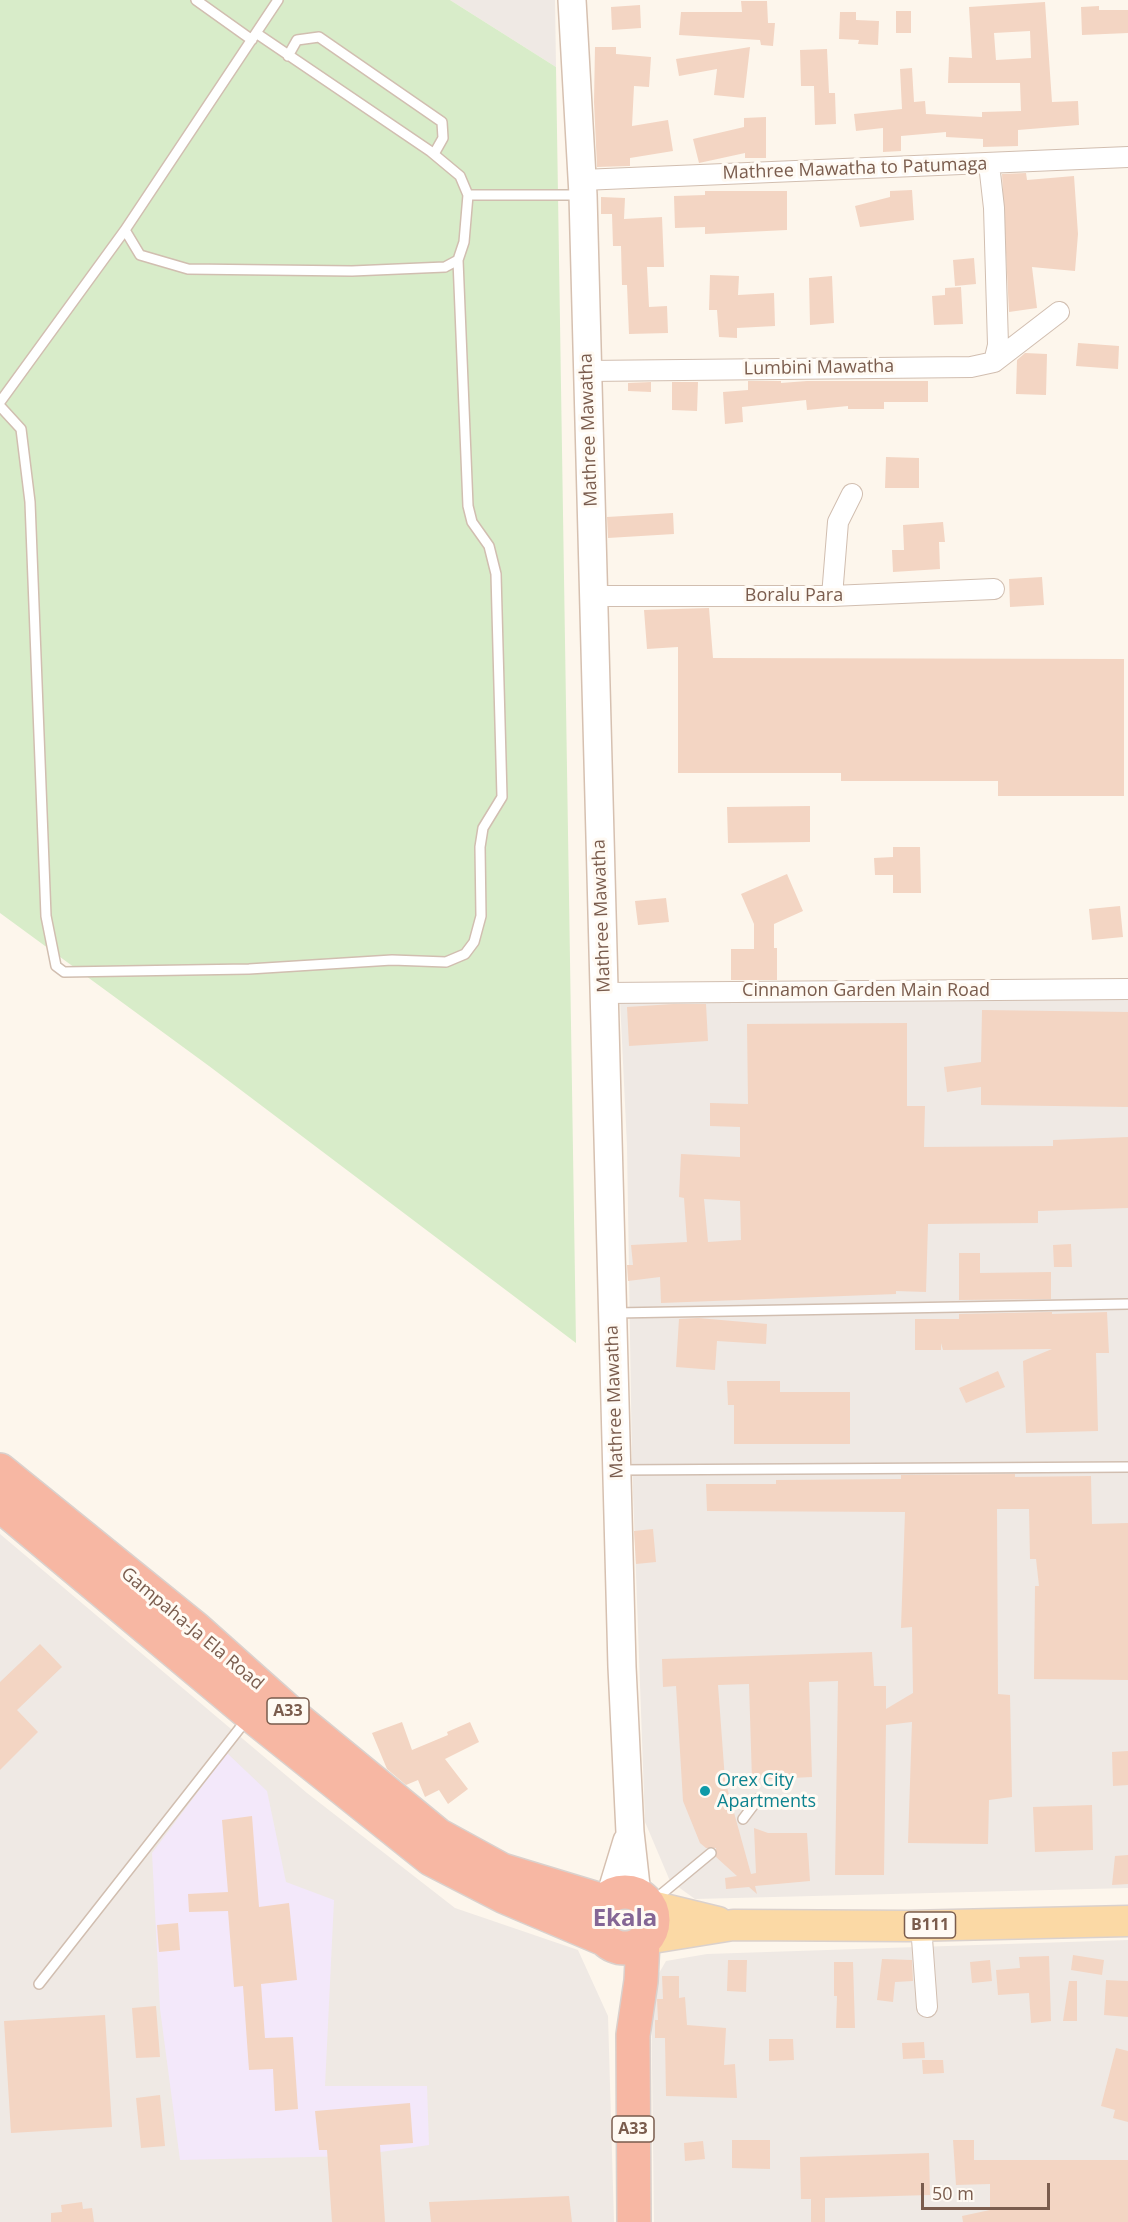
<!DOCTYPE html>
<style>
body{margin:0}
#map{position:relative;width:1128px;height:2222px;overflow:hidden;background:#fdf6ec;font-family:"Open Sans",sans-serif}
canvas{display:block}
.scale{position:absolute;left:921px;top:2183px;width:129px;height:27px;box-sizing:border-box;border:3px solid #7a5c4d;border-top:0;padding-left:8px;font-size:18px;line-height:21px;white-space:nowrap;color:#7a5c4d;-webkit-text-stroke:4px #fffaf3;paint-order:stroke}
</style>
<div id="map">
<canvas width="1128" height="2222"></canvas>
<div class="scale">50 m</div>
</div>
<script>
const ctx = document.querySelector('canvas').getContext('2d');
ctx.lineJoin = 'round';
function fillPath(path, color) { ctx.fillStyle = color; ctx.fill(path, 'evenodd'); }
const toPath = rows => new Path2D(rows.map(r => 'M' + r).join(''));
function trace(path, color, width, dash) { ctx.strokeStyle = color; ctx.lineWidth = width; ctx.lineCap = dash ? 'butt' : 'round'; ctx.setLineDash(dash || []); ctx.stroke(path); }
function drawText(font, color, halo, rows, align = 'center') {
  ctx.font = font + ' "Open Sans",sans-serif'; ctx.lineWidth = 6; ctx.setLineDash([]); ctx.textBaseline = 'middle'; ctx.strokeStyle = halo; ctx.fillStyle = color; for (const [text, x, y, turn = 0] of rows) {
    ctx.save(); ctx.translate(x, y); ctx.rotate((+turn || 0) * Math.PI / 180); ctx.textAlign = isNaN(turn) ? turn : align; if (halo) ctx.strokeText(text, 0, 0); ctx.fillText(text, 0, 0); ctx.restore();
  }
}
fillPath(toPath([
 [450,0,555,0,556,67],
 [1128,997,1128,1888,695,1899,670,1881,645,1822,632,1464,627,1146,620,1000],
 [0,1534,307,1793,455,1908,578,1950,608,2016,614,2222,0,2222],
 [1128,1940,1128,2222,654,2222,651,1987,666,1961,707,1954]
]), '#efe9e4');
fillPath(toPath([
 [227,1753,267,1791,286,1882,334,1900,325,2086,427,2086,429,2145,353,2156,180,2160,160,2009,152,1853]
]), '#f3e8fa');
fillPath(toPath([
 [0,0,450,0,556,67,576,1343,209,1066,0,913]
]), '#d8ecc9');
fillPath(toPath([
 [741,1,767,1,768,23,775,23,773,46,761,45,760,40,679,35,681,12,742,12],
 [1045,2,1052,102,1078,101,1079,125,1018,130,1018,146,983,147,983,139,946,137,946,132,901,136,901,151,883,152,883,128,856,131,854,114,902,109,900,69,912,68,914,102,925,101,926,114,982,117,982,112,1021,111,1020,83,948,83,949,57,972,58,969,7],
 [1030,31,1031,58,996,60,994,33],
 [640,5,641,28,612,30,611,7],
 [1099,6,1099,10,1128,10,1128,33,1082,35,1081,7],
 [896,11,911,11,911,33,896,33],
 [840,12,856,12,856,20,879,21,878,45,858,44,859,40,839,39],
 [595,47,616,47,616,54,651,57,649,87,634,86,632,126,668,120,673,151,630,158,630,166,597,167,594,102],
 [750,47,744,98,714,95,717,69,679,76,676,59],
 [827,49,829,93,835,93,836,124,815,125,814,86,801,86,800,50],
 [766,117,766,158,745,158,745,153,699,163,693,139,744,127,744,118],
 [1026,173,1027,180,1074,176,1078,234,1075,271,1032,267,1037,308,1009,312,1002,174],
 [912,190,914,220,860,227,855,206,890,197,890,191],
 [705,191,787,191,787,230,705,234,705,227,675,228,674,196,705,195],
 [601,197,625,198,624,219,662,217,664,267,647,267,649,307,667,306,668,333,629,334,627,285,622,285,621,246,613,246,612,214,601,214],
 [974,258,976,284,955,286,953,260],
 [710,275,739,276,738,295,774,293,775,326,737,328,737,338,719,337,717,310,709,310],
 [832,276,834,323,810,325,809,278],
 [961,287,963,324,934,325,932,296,945,295,945,288],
 [1078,343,1119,346,1118,369,1076,366],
 [1025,353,1047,354,1046,395,1016,394,1017,360],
 [748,381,781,381,781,383,807,381,928,381,928,402,884,402,884,409,848,409,848,406,807,410,806,400,742,407,743,422,725,424,723,392,748,390],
 [651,382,651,392,628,391,628,383],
 [672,382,698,382,697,411,672,410],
 [886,457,919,458,919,488,885,488],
 [673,513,674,534,608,538,607,517],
 [943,522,945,542,939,542,940,569,893,572,892,550,904,550,903,525],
 [1042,577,1044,605,1010,607,1009,579],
 [709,608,713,658,1124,659,1124,796,998,796,998,781,841,781,841,773,678,773,678,647,647,649,644,610],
 [810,806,810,842,728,843,727,807],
 [893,847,920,847,921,893,893,893,893,875,875,875,874,858,893,857],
 [787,874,803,911,774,924,774,948,777,948,777,980,731,980,731,949,754,949,754,924,741,894],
 [666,898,669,922,638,925,635,901],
 [1120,906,1123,937,1092,940,1089,909],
 [673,1004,706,1004,708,1041,629,1046,627,1007],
 [982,1010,1128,1012,1128,1107,981,1105,981,1087,947,1092,944,1067,981,1062],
 [907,1023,907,1106,925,1106,924,1147,1053,1146,1053,1140,1128,1137,1128,1208,1038,1211,1038,1223,928,1224,926,1292,896,1291,896,1294,661,1303,660,1277,628,1281,627,1265,633,1265,631,1245,687,1242,684,1198,679,1197,681,1154,740,1157,740,1127,710,1126,710,1103,748,1104,747,1024],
 [704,1199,740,1201,741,1240,708,1242],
 [1071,1244,1072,1267,1054,1267,1053,1245],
 [959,1253,980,1253,980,1273,1051,1272,1051,1299,959,1300],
 [1052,1312,1052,1314,1107,1312,1109,1353,1096,1353,1098,1431,1026,1433,1023,1361,1052,1349,943,1350,941,1343,941,1350,915,1350,915,1319,959,1319,959,1314],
 [698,1318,767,1324,766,1344,717,1341,715,1370,676,1367,679,1319],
 [998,1371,1005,1387,966,1403,959,1388],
 [727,1381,780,1381,780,1392,850,1392,850,1444,734,1444,734,1405,728,1405],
 [1015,1474,1015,1477,1091,1476,1092,1524,1128,1523,1128,1680,1034,1679,1035,1586,1039,1586,1036,1559,1030,1559,1029,1509,997,1509,998,1694,1010,1695,1012,1797,989,1800,988,1844,908,1843,912,1722,886,1725,884,1875,835,1875,838,1681,809,1682,812,1777,752,1780,749,1684,718,1685,725,1780,751,1874,756,1873,754,1828,768,1833,807,1833,810,1881,755,1886,757,1894,749,1887,726,1889,725,1878,737,1876,716,1857,716,1848,706,1848,700,1843,683,1801,676,1686,663,1687,662,1659,872,1652,874,1686,886,1686,886,1709,913,1693,912,1627,901,1628,905,1512,707,1511,706,1484,776,1484,776,1480,901,1479,901,1475],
 [653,1529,656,1562,636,1564,634,1531],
 [40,1644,62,1667,17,1710,38,1732,0,1770,0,1682],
 [402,1722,412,1750,448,1735,447,1732,470,1722,479,1742,445,1759,468,1789,448,1804,439,1790,425,1797,418,1780,406,1785,387,1769,372,1733],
 [1128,1751,1128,1785,1113,1786,1112,1752],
 [1092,1805,1093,1850,1035,1852,1033,1807],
 [252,1816,259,1907,289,1903,297,1980,261,1984,265,2038,293,2037,298,2109,275,2111,273,2069,249,2070,243,1986,234,1987,228,1911,189,1912,188,1894,228,1892,222,1820],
 [1128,1855,1128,1884,1112,1885,1115,1856],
 [178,1923,180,1950,159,1952,157,1925],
 [1073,1955,1104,1960,1102,1975,1071,1970],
 [1049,1956,1051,2021,1031,2023,1029,1993,998,1995,996,1970,1020,1968,1019,1957],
 [882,1959,912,1960,913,1981,895,1982,893,2002,877,2000],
 [728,1960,747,1960,746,1992,727,1991],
 [990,1960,992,1981,972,1983,970,1962],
 [834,1962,853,1962,855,2028,836,2028,837,1996,834,1996],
 [662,1976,679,1976,679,1998,685,1997,687,2025,726,2028,724,2065,735,2064,737,2098,666,2096,665,2038,655,2038,655,2020,658,2020,657,1999,663,1999],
 [1106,1980,1128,1981,1128,2017,1104,2015],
 [1069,1981,1077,1981,1077,2021,1063,2021],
 [156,2006,160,2057,136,2058,132,2008],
 [105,2015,112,2127,11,2133,4,2021],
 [769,2039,793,2039,794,2060,769,2061],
 [924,2042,925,2058,903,2059,902,2043],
 [1116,2048,1128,2051,1128,2122,1113,2118,1115,2110,1101,2106],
 [922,2060,943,2060,944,2073,923,2074],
 [160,2095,165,2146,141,2148,136,2098],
 [410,2103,413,2143,380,2145,385,2222,332,2222,327,2150,319,2150,315,2111],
 [732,2140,770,2140,770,2169,732,2168],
 [953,2140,974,2140,974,2160,1128,2160,1128,2222,963,2222,962,2216,990,2210,990,2184,956,2185],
 [703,2141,705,2159,685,2161,684,2143],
 [929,2153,930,2195,825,2198,825,2222,811,2222,811,2199,801,2199,800,2157],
 [569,2196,572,2222,431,2222,429,2202],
 [82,2202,83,2209,92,2208,94,2222,51,2222,51,2213,62,2212,61,2205]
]), '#f3d5c3');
const lane = toPath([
 [196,0,252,40],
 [278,0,125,230,140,255,188,269,352,271,445,267,458,260,464,242,468,195,581,195],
 [256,33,430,151,460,176,468,195],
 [288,56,297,40,319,37,442,122,443,138,434,154],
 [0,402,125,230],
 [0,406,21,429,30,502,46,916,56,966,64,972,249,969,392,960,446,962,465,954,474,942,481,916,480,847,483,828,502,797,496,574,489,546,472,522,468,506,458,260],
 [615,1313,1128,1304],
 [619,1470,1128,1467],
 [743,1819,758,1799],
 [653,1901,711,1853],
 [39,1984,247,1719]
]);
const street = toPath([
 [582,180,1128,157],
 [994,362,1059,312],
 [587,371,971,367,994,362,998,345,994,208,989,164],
 [593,596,832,596,994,589],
 [832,596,838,522,852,494],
 [604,993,1128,989],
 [921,1925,927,2007]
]);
const secondary = toPath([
 [572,0,583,195,622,1667,630,1832,637,1895],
 [610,1897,627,1841]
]);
const primary = toPath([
 [648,1905,718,1922],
 [646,1939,733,1925,908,1926,1128,1921]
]);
const highway = toPath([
 [0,1470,195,1628,297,1719,438,1835,502,1870,604,1901],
 [0,1505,251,1715,431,1859,505,1897,604,1939],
 '597 1920a28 28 0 1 1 56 0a28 28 0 1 1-56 0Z',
 [634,2222,633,2035,641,1981,643,1941]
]);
trace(lane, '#d1beb0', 12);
trace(street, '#d1beb0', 22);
trace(secondary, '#d6c0b0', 30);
trace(primary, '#dad1cd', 33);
trace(highway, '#dad1cd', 36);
trace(lane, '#fff', 9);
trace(street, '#fff', 20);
trace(secondary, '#fff', 27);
trace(primary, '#fbd9a5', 30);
trace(highway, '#f7b7a3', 33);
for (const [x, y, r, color] of [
 [705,1791,6,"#0f9aa8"]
]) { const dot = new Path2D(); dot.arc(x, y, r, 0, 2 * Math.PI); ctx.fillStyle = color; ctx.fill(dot); trace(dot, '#fffaf3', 2); }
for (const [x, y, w] of [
 [288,1711,42],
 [930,1925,51],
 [633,2129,42]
]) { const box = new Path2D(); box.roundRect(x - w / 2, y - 13, w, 26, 4.5); ctx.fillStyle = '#fffaf3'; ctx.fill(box); trace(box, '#7a5c4d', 1.5); }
drawText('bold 16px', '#7a5c4d', null, [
 ["A33",288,1711],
 ["B111",930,1925],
 ["A33",633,2129]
]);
drawText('18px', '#7a5c4d', '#fffaf3', [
 ["Mathree Mawatha to Patumaga",855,169,-2],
 ["Lumbini Mawatha",819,368,-1],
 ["Mathree Mawatha",589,430,-92],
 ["Boralu Para",794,596],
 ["Mathree Mawatha",602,916,-92],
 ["Cinnamon Garden Main Road",866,991],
 ["Mathree Mawatha",615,1402,-92],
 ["Gampaha-Ja Ela Road",192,1629,40]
]);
drawText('18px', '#0d838f', '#fffaf3', [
 ["Orex City",717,1781],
 ["Apartments",717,1802]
], 'left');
drawText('bold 24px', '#846695', '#fffaf3', [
 ["Ekala",625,1919]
]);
</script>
